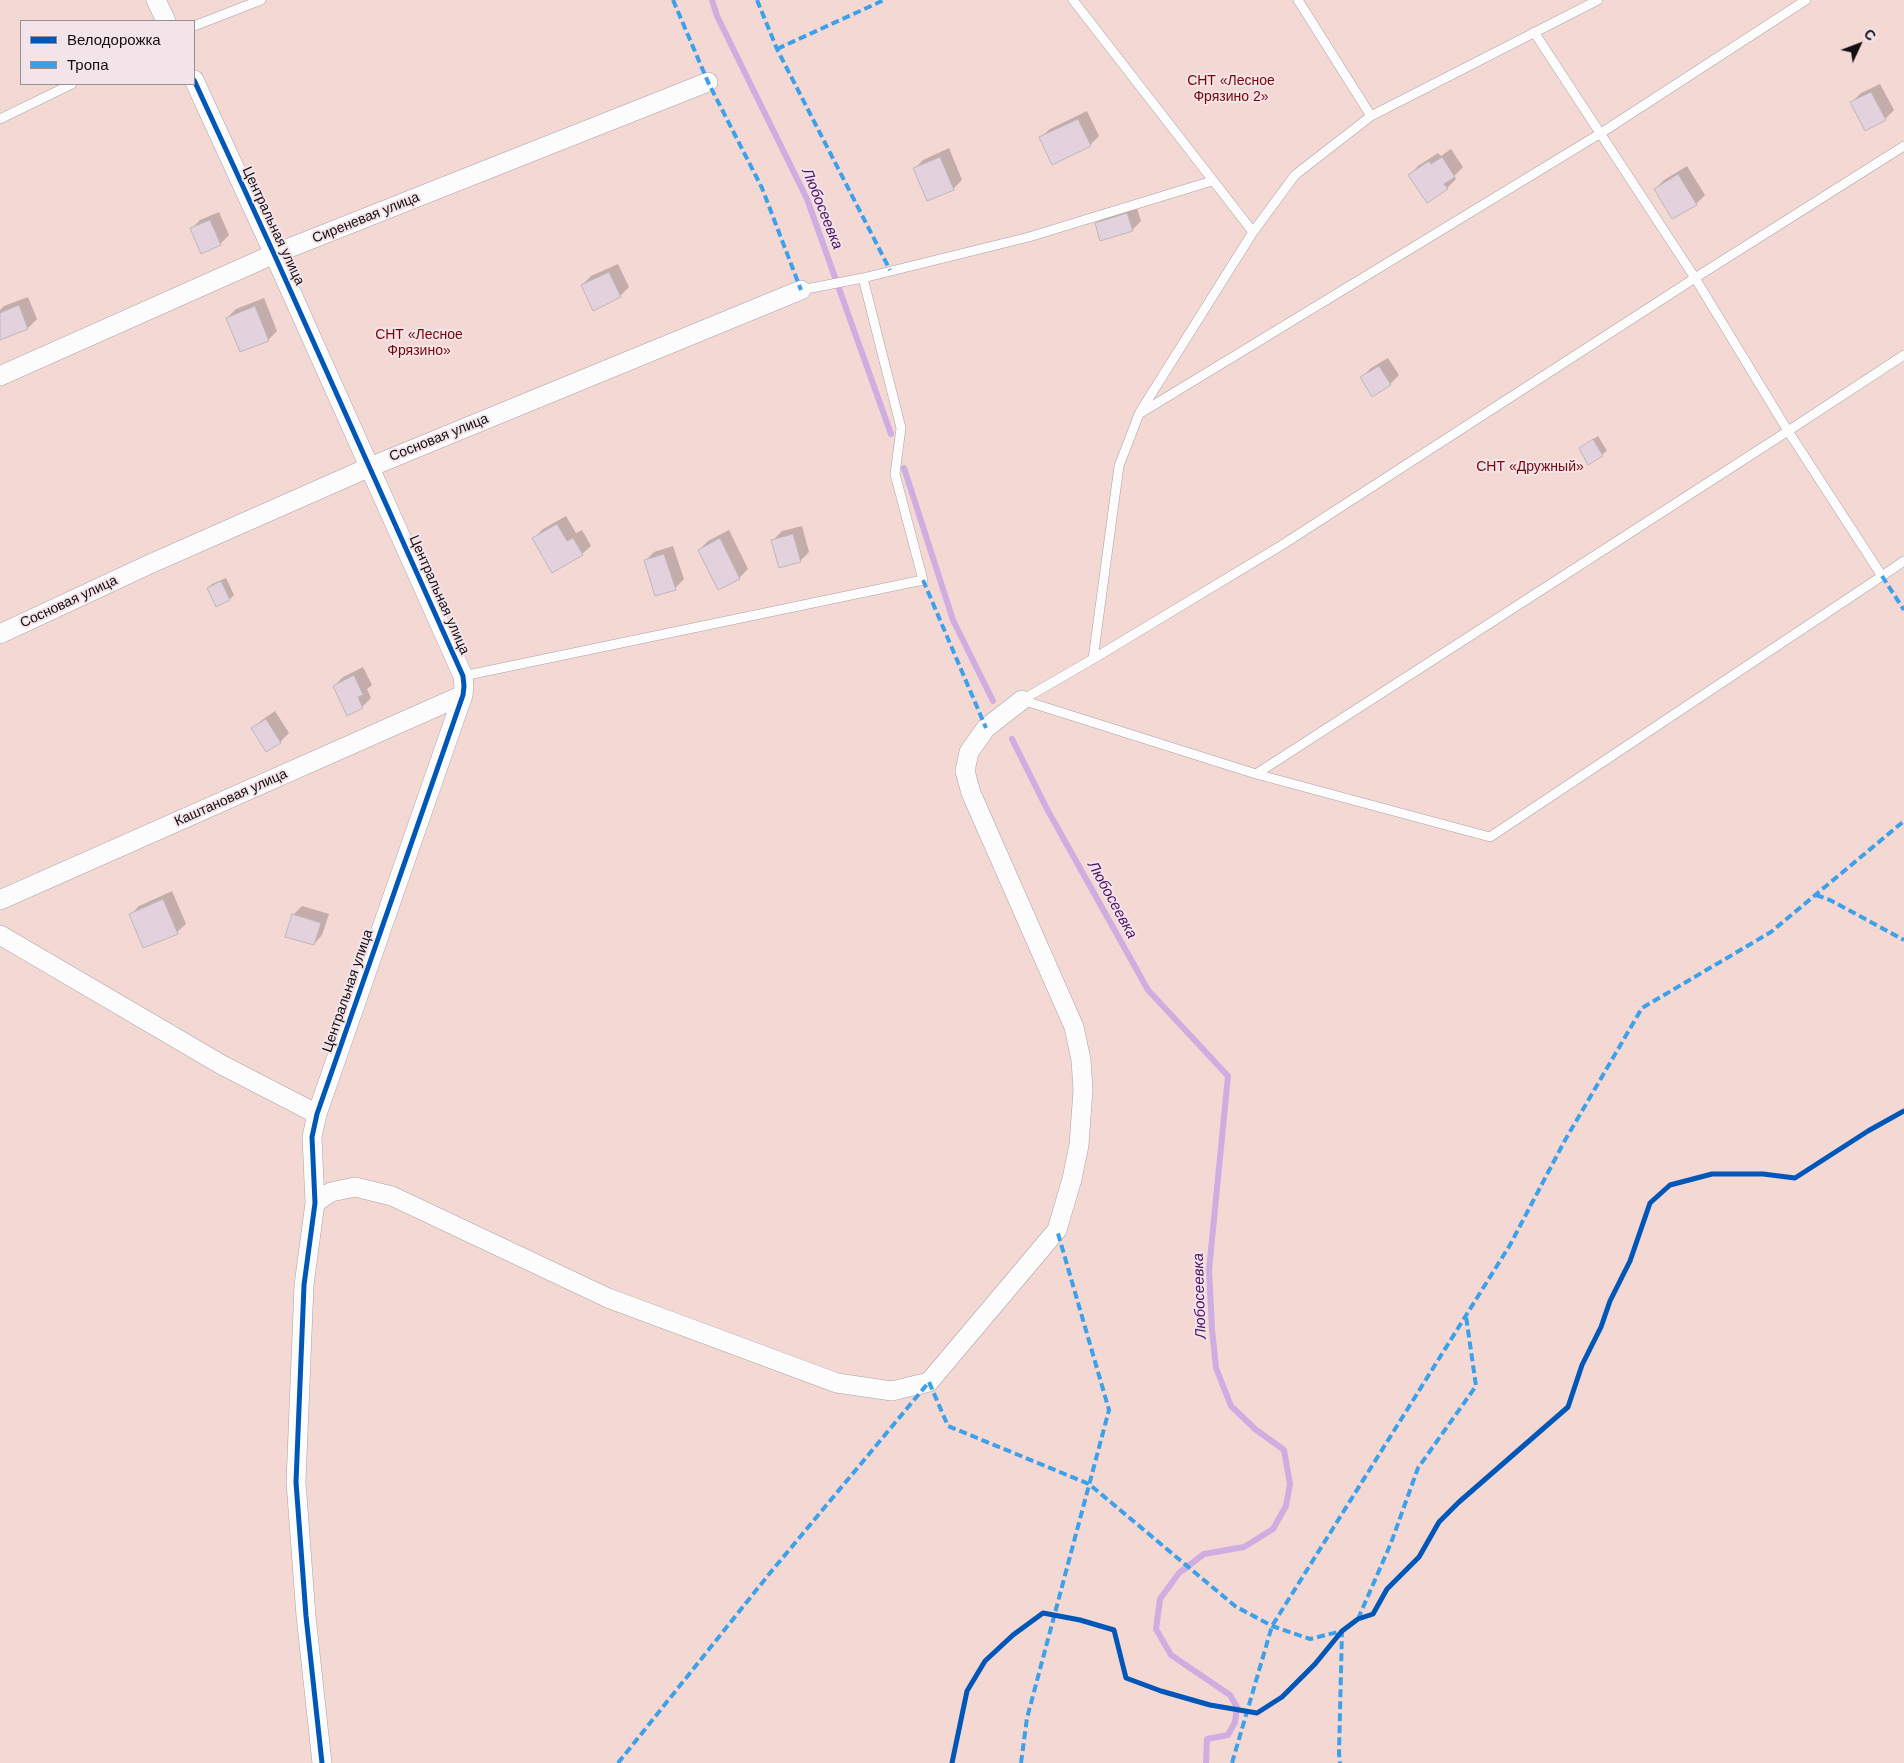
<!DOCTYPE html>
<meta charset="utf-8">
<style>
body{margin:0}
#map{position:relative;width:1904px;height:1763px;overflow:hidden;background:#f0e8eb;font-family:Arial,sans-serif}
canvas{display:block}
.legend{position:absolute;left:20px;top:20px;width:175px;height:65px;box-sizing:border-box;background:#f3e4ea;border:1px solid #998e93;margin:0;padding:6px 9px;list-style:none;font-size:15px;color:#130e10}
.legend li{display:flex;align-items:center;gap:10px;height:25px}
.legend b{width:25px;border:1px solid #998e93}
.north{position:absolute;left:1834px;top:20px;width:50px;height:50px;-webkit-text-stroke:4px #f3e4ea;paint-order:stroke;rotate:47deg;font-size:14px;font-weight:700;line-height:20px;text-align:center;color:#130e10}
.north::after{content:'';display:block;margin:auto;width:18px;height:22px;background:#130e10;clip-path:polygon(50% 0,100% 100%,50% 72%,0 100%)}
</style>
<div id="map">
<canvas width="1904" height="1763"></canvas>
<ul class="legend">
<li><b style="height:6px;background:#0057b8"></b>Велодорожка</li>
<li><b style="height:6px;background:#3da1ea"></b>Тропа</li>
</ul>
<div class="north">С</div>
</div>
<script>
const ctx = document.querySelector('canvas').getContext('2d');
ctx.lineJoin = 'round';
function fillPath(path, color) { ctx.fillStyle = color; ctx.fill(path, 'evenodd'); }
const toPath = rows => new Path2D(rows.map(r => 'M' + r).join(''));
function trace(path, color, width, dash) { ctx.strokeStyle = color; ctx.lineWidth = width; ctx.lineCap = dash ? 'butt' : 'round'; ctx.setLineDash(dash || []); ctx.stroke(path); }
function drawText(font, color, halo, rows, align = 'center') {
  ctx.font = font + ' Arial,sans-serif'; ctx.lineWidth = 4; ctx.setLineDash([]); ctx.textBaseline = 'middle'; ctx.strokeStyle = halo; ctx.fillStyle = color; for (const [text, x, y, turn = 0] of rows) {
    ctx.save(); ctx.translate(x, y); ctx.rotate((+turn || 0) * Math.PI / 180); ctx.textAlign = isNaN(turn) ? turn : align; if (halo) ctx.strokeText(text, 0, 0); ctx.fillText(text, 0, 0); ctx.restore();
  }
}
fillPath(toPath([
 [0,0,1904,0,1904,1763,0,1763],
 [21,21,194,21,194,84,21,84]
]), '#f4d8d4');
fillPath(toPath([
 [1880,84,1894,110,1885,119,1852,102,1861,93],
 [1087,111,1099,136,1090,145,1041,137,1050,129],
 [949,148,962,180,953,189,927,200,914,169,923,160],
 [1451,149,1463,167,1454,176,1456,179,1447,188,1410,175,1418,166,1438,153,1441,156],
 [1687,166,1705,195,1696,204,1655,189,1664,180],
 [1136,205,1141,221,1132,230,1096,224,1105,215],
 [219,212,229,235,220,244,202,252,191,229,200,220],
 [618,264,629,287,620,296,582,285,591,276],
 [28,297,37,319,28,328,4,337,0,328,0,310,4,306],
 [264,298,277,331,268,340,227,318,236,309],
 [1388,358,1399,375,1390,384,1362,377,1371,368],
 [1598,436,1607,451,1589,463,1580,448],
 [566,516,576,533,582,530,591,546,582,554,534,538,543,529],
 [802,526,809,552,800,561,773,540,782,531],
 [729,530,748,569,739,578,718,588,699,550,708,541],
 [673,546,684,579,675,588,645,561,654,552],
 [226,578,234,595,230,599,216,605,208,588,212,584],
 [363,667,372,685,367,689,371,698,362,707,334,686,343,677],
 [275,711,289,733,280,742,253,728,262,720],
 [172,891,186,924,177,932,130,915,139,906],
 [302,906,329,914,322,935,314,944,293,915]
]), '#0003');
trace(toPath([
 [712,0,717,16,807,199,891,434],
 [904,468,953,620,993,701],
 [1012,739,1047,809,1148,990,1228,1076,1209,1270,1212,1329,1216,1368,1231,1406,1255,1429,1284,1450,1290,1484,1286,1506,1273,1529,1244,1547,1204,1554,1179,1573,1160,1599,1156,1629,1171,1655,1230,1695,1237,1707,1235,1722,1228,1735,1207,1739,1206,1763]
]), '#ceade0', 6);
const building = toPath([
 [1871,92,1886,120,1865,131,1850,102,1871,92],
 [1078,119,1091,146,1052,165,1039,137,1078,119],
 [940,157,954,190,927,201,913,168,940,157],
 [1442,157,1455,177,1444,184,1448,189,1427,203,1408,175,1429,161,1431,164,1442,157],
 [1678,174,1697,205,1672,219,1654,189,1678,174],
 [1127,213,1133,231,1100,241,1095,223,1127,213],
 [210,220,221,245,201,254,190,228,210,220],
 [609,272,621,297,593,311,581,285,609,272],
 [19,305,28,329,0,340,0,313,19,305],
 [255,306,269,341,240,352,226,318,255,306],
 [1379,366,1391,385,1372,397,1360,377,1379,366],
 [1593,439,1603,456,1588,465,1579,448,1593,439],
 [557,524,567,541,573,538,583,555,552,573,532,538,557,524],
 [793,534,801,562,779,568,771,540,793,534],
 [720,538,740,579,718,590,698,550,720,538],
 [664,554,676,590,655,596,644,560,664,554],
 [221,581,230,600,216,607,207,588,221,581],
 [354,675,363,695,358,697,363,708,347,716,333,686,354,675],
 [266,719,281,743,266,752,251,728,266,719],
 [163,899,178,934,143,948,129,914,163,899],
 [292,914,321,923,314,945,285,937,292,914]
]);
fillPath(building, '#e3d1de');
trace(building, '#bdb8bb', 1);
const lane = toPath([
 [1073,0,1253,232],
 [1298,0,1371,116],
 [194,26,261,0],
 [1534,32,1695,278,1788,431,1882,576,1490,837,1256,774,1788,431,1904,355],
 [0,119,72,84],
 [801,290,863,278],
 [1140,412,1253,232,1295,175,1371,116,1598,0],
 [1882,576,1904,561],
 [1093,659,1119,466,1139,414,1601,133,1806,0],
 [463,676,923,580,895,474,901,428,863,278,1029,237,1212,181],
 [1022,700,1093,659,1282,545,1695,278,1904,146],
 [1022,700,1256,774]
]);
const street = toPath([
 [156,0,166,21],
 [194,80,274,254,463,676,464,686,463,695,317,1114,312,1137,315,1203,304,1285,296,1482,306,1616,322,1763],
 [0,376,274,254,708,82],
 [0,634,150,564,370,467,801,290],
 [0,900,463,695],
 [0,935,222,1065,317,1114],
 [315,1203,331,1192,355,1187,392,1196,608,1298,837,1383,892,1391,929,1382,1057,1230,1072,1179,1079,1145,1083,1090,1081,1060,1074,1027,971,793,965,771,969,752,986,728,1022,700]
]);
trace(lane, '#aaa3a6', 10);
trace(street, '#aaa3a6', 20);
trace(lane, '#fdfcfc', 9);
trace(street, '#fdfcfc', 19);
trace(toPath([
 [673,0,708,82,762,188,801,290],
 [757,0,777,49,890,270],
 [777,49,884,0],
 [1882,576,1904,610],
 [923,580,986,728],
 [1816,895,1830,900,1904,940],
 [1358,1619,1391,1543,1418,1468,1476,1386,1466,1316],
 [618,1763,770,1573,929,1382,948,1426,1089,1484,1235,1606,1272,1626,1310,1639,1342,1631,1339,1753,1340,1763],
 [1021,1763,1027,1718,1109,1410,1057,1230],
 [1232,1763,1272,1626,1510,1245,1564,1142,1642,1008,1771,932,1904,821]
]), '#3da1ea', 4, [8, 4]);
trace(toPath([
 [194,80,274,254,463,676,464,686,463,695,317,1114,312,1137,315,1203,304,1285,296,1482,306,1616,322,1763],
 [952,1763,967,1691,985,1661,1013,1635,1043,1613,1080,1620,1114,1630,1126,1678,1161,1691,1210,1705,1257,1713,1282,1697,1315,1664,1342,1631,1358,1619,1373,1614,1387,1589,1419,1557,1439,1522,1459,1502,1568,1407,1582,1365,1601,1327,1610,1301,1630,1261,1650,1203,1670,1185,1712,1174,1763,1174,1795,1178,1868,1131,1904,1111]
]), '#0057b8', 5);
drawText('14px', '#760706', '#f3e4ea', [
 ["СНТ «Лесное",1231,81],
 ["Фрязино 2»",1231,97],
 ["СНТ «Лесное",419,335],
 ["Фрязино»",419,351],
 ["СНТ «Дружный»",1530,467]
]);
drawText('14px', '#130e10', '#f3e4ea', [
 ["Сиреневая улица",366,218,-22],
 ["Центральная улица",273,226,65],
 ["Сосновая улица",439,438,-22],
 ["Центральная улица",439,595,66],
 ["Сосновая улица",69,602,-25],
 ["Каштановая улица",231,798,-24],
 ["Центральная улица",348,991,-71]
]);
drawText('italic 15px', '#4b1066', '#f3e4ea', [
 ["Любосеевка",822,209,68],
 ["Любосеевка",1112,900,61],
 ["Любосеевка",1200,1296,-92]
]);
</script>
